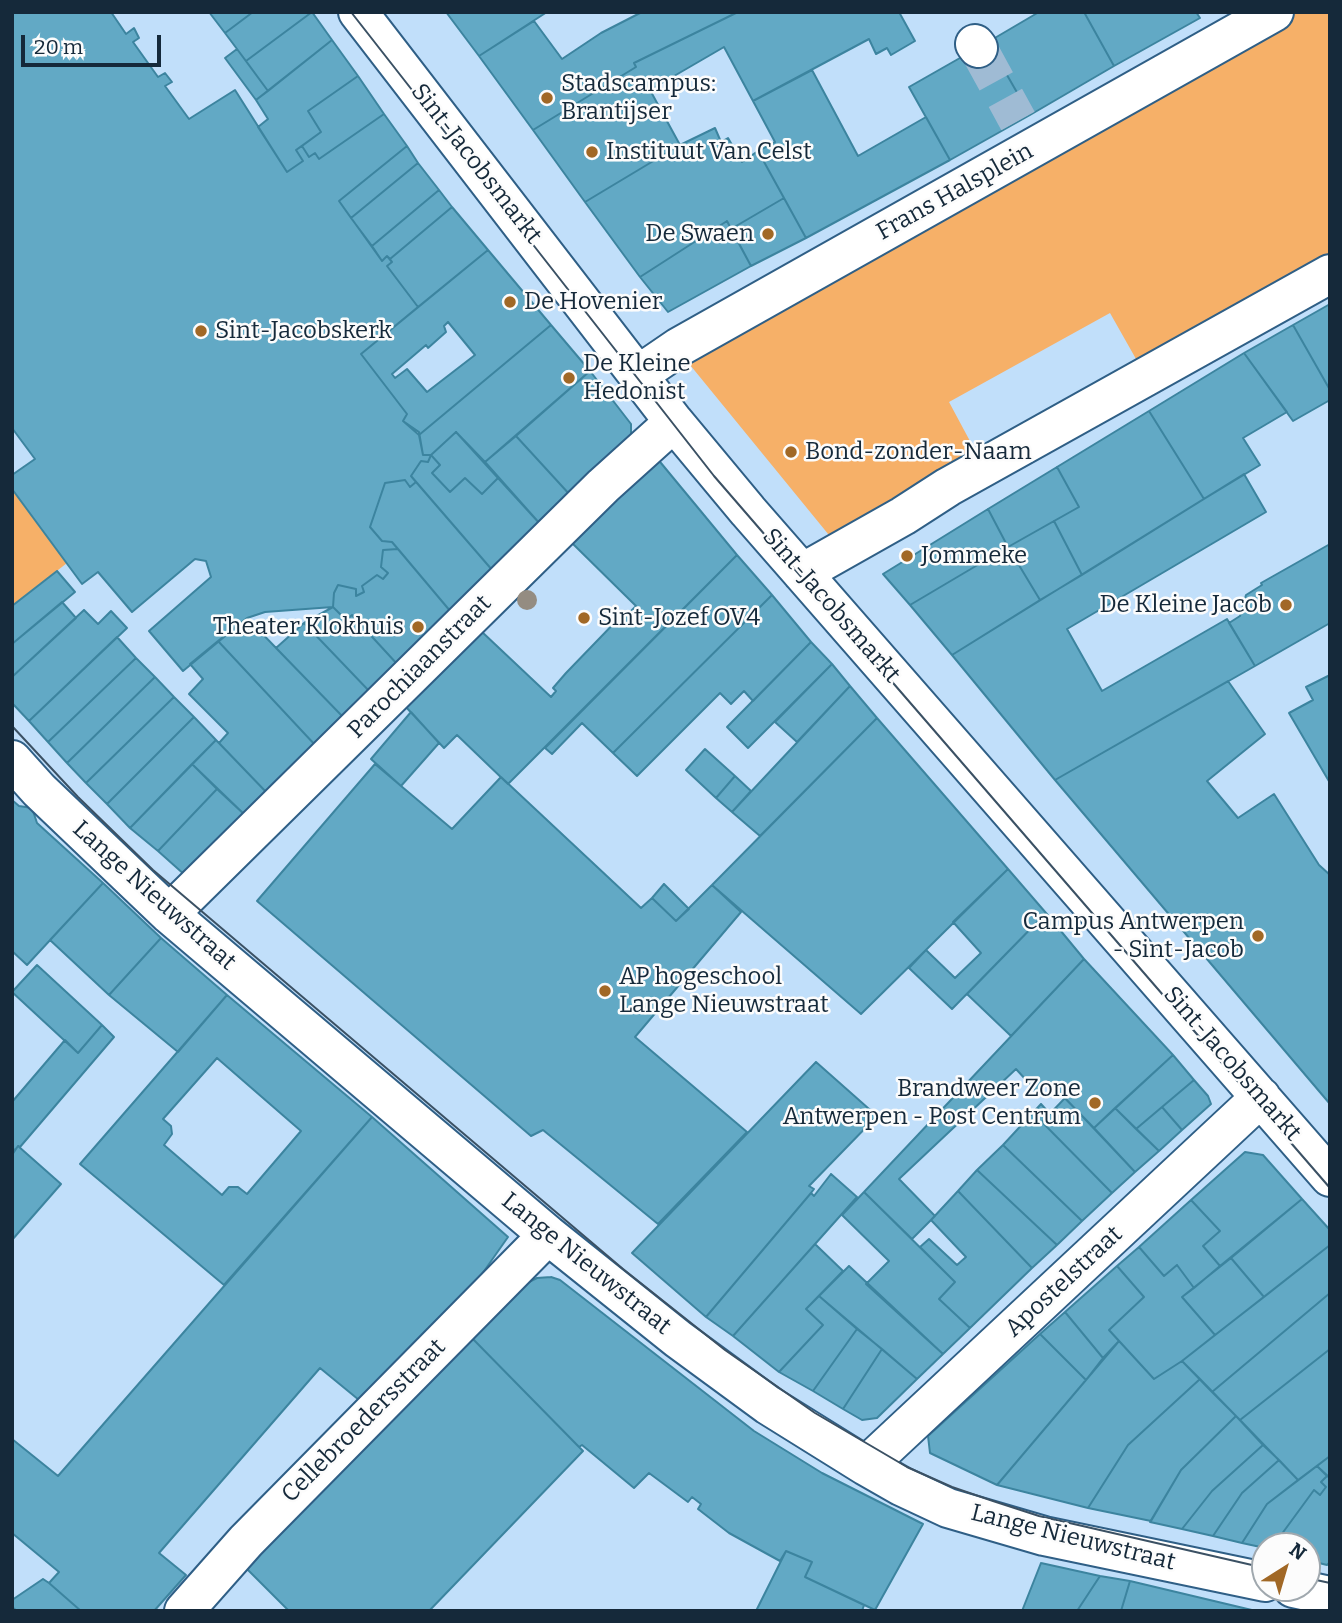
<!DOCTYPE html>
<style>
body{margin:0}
#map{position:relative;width:1342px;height:1623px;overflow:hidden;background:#c1dffa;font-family:Bitter,serif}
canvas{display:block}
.frame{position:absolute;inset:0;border:14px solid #15293a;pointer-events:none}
.north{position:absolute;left:1251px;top:1532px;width:70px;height:70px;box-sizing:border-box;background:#fcfcfc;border:2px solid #a0a8ae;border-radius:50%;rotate:37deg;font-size:19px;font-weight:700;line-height:28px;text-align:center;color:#15293a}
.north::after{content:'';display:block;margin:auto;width:24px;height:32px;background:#a16826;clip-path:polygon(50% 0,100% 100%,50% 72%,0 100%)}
.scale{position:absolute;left:21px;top:35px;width:140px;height:32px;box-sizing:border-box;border:4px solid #15293a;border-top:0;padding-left:9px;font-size:21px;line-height:24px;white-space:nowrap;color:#15293a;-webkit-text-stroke:5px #fcfcfc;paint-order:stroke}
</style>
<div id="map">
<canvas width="1342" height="1623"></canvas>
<div class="frame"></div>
<div class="north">N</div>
<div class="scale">20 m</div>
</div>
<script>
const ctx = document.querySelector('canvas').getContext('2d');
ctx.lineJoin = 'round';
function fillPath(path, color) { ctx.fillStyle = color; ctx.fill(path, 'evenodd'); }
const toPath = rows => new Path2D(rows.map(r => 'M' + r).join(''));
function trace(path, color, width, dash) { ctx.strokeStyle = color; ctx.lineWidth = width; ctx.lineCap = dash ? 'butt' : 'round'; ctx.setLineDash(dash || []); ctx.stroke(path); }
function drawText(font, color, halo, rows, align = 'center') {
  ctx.font = font + ' Bitter,serif'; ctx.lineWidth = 5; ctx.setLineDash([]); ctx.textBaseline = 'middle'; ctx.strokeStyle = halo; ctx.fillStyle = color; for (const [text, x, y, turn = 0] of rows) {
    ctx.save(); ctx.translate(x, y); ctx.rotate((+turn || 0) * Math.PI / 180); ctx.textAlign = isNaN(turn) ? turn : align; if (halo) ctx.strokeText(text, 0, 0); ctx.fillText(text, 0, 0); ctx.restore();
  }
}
fillPath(toPath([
 [1296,12,1330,12,1330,258,1140,366,1110,313,949,402,978,456,833,540,686,360],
 [12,489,67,563,12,606]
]), '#f6b068');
const building = toPath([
 [12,12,111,12,126,34,134,28,139,38,133,42,158,77,165,73,172,82,165,86,189,119,235,90,287,172,303,161,296,150,302,146,309,157,315,153,319,159,384,114,407,146,339,201,382,261,387,256,392,262,387,266,418,307,361,354,407,414,403,421,419,432,423,455,431,455,428,462,421,461,411,476,416,482,410,487,405,480,385,483,370,527,382,541,392,542,398,549,383,550,381,567,388,573,383,579,377,575,362,586,364,592,356,596,356,589,338,585,334,593,333,607,265,612,247,618,183,671,149,631,211,577,206,561,195,559,132,612,98,572,82,584,12,489,12,475,35,459,12,428,12,12],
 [209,12,253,12,225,33,209,12],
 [253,12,312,12,246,61,225,33,253,12],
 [312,12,332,40,268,91,246,61,312,12],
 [446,12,547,12,479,56,446,12],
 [642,12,738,12,634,63,636,67,533,130,479,56,534,21,562,59,601,33,642,12],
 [738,12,899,12,915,41,891,55,887,48,876,54,869,39,753,101,724,47,650,90,680,145,585,202,533,130,636,67,634,63,738,12],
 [1039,12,1084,12,1114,66,1030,115,988,42,1039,12],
 [1084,12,1196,12,1200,18,1114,66,1084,12],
 [332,40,358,76,308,111,321,132,296,150,303,161,287,172,258,127,268,119,256,100,332,40],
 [988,42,1030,115,950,160,909,87,988,42],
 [237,49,268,91,256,100,225,58,237,49],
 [812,70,858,156,926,117,950,160,806,238,758,151,775,142,753,101,812,70],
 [358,76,384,114,319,159,315,153,309,157,302,146,321,132,308,111,358,76],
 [715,128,721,142,728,138,742,162,758,151,784,198,731,229,727,221,640,277,585,202,680,145,715,128],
 [407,146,418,163,351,218,339,201,407,146],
 [418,163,439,190,372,246,351,218,418,163],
 [439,190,452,207,390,259,387,256,382,261,372,246,439,190],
 [784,198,806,238,751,266,731,229,784,198],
 [452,207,488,250,418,307,387,266,392,262,390,259,452,207],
 [727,221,751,266,668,312,640,277,727,221],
 [488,250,551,325,419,435,403,421,407,414,361,354,488,250],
 [448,322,475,355,427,392,407,369,395,378,392,374,426,345,428,348,446,332,444,326,448,322],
 [1330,304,1330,390,1293,325,1330,304],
 [551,325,590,371,485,462,456,432,431,455,423,455,419,435,551,325],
 [1293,325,1330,390,1330,400,1293,421,1244,353,1293,325],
 [1244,353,1287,412,1243,438,1260,465,1204,499,1149,411,1244,353],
 [590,371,631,424,631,441,571,496,516,436,590,371],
 [1149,411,1204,499,1082,575,1054,521,1079,507,1057,467,1149,411],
 [456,432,498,478,482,494,465,478,450,492,432,473,440,465,431,455,456,432],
 [516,436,571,496,541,525,485,462,516,436],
 [431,455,440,465,432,473,450,492,465,478,482,494,498,478,541,525,493,571,411,476,421,461,428,462,431,455],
 [656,457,737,555,508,784,457,735,444,748,405,706,481,631,551,697,556,691,553,688,566,673,623,614,626,616,636,606,572,543,656,457],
 [1057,467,1079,507,1008,547,988,509,1057,467],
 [1244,474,1266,512,1067,629,1102,691,1227,619,1255,666,1055,780,952,655,1244,474],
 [405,480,410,487,416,482,493,571,451,612,392,542,382,541,370,527,385,483,405,480],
 [988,509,1008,547,910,605,883,574,988,509],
 [1054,521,1082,575,1040,600,1008,547,1054,521],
 [1330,544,1330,623,1255,666,1229,623,1240,616,1246,595,1262,585,1261,583,1330,544],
 [1008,547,1040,600,952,655,910,605,1008,547],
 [398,549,451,612,398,665,352,615,346,620,333,607,334,593,338,585,356,589,356,596,364,592,362,586,377,575,383,579,388,573,381,567,383,550,398,549],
 [737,555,772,595,613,753,582,723,552,754,545,748,737,555],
 [57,571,75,592,12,644,12,606,57,571],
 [772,595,811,642,753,701,744,691,731,704,720,693,637,776,613,753,772,595],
 [62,602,76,618,12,677,12,644,62,602],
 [333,607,346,620,352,615,398,665,371,693,304,623,333,607],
 [84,610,98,624,111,611,127,628,29,721,12,703,12,677,84,610],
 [247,618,344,718,316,746,218,641,247,618],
 [304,623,371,693,344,718,276,648,304,623],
 [117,637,136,658,48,742,29,721,117,637],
 [218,641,316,746,268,794,219,743,228,733,189,694,203,679,190,664,218,641],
 [811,642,832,664,748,748,727,727,811,642],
 [136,658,155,677,67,763,48,742,136,658],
 [832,664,850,686,797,742,775,722,832,664],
 [1330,675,1330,783,1289,713,1313,700,1306,687,1330,675],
 [155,677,174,697,86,783,67,763,155,677],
 [1228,681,1265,734,1207,781,1238,818,1274,794,1319,865,1330,875,1330,1104,1055,780,1228,681],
 [850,686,877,718,760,836,732,812,850,686],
 [174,697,194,717,107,804,86,783,174,697],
 [411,712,439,743,401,786,371,759,411,712],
 [194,717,216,740,130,828,107,804,194,717],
 [877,718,1008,869,861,1014,712,885,877,718],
 [216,740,268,794,246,816,192,764,216,740],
 [705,749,735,776,716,798,686,770,705,749],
 [192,764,217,789,158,851,130,828,192,764],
 [375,764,452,829,501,777,641,908,652,898,676,921,712,885,741,912,635,1037,747,1132,658,1224,543,1130,531,1136,257,901,375,764],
 [735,776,751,791,732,812,716,798,735,776],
 [217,789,246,816,186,876,158,851,217,789],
 [12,800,19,806,32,808,37,823,103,883,27,965,12,951,12,800],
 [1008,869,1046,913,952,1009,909,968,926,950,955,978,981,953,953,922,1008,869],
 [103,883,161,938,109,995,50,940,103,883],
 [664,884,689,909,676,921,652,898,664,884],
 [1046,913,1084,959,1011,1036,967,994,1046,913],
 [161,938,227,995,178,1052,109,995,161,938],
 [1084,959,1173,1055,1094,1128,1048,1081,1037,1092,1016,1069,899,1179,935,1216,912,1239,864,1192,1084,959],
 [37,965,102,1025,78,1053,12,992,37,965],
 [227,995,372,1117,224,1285,80,1164,227,995],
 [217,1058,301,1131,247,1194,238,1187,229,1187,222,1195,164,1145,172,1134,171,1126,163,1119,217,1058],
 [102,1025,114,1037,20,1147,18,1146,15,1150,12,1148,12,1102,65,1040,78,1053,102,1025],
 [1173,1055,1194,1080,1136,1129,1115,1108,1173,1055],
 [816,1062,877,1116,809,1186,814,1189,811,1193,706,1317,632,1253,816,1062],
 [1194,1080,1208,1096,1211,1104,1182,1130,1162,1107,1194,1080],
 [1065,1098,1135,1172,1112,1193,1042,1122,1065,1098],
 [1041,1104,1050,1114,1042,1122,1112,1193,1082,1221,1003,1145,1041,1104],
 [1162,1107,1182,1130,1159,1151,1136,1129,1162,1107],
 [1115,1108,1159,1151,1135,1172,1094,1128,1115,1108],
 [372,1117,508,1237,475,1284,359,1400,320,1368,159,1553,186,1575,154,1611,81,1611,49,1583,59,1572,12,1533,12,1439,58,1476,372,1117],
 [1003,1145,1082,1221,1057,1245,977,1170,1003,1145],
 [18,1146,61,1184,12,1240,12,1155,18,1146],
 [1245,1152,1263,1155,1302,1199,1220,1266,1203,1246,1220,1231,1191,1200,1245,1152],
 [977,1170,1057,1245,1032,1268,958,1191,977,1170],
 [831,1174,857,1197,733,1336,706,1317,811,1193,814,1196,831,1174],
 [958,1191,1032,1268,970,1328,939,1299,955,1282,920,1247,929,1239,957,1265,966,1257,931,1220,958,1191],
 [864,1192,955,1282,939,1299,970,1328,943,1354,866,1284,889,1261,842,1215,864,1192],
 [1302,1199,1330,1230,1330,1245,1264,1297,1231,1258,1302,1199],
 [1191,1200,1220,1231,1203,1246,1220,1266,1194,1288,1177,1265,1164,1276,1139,1247,1191,1200],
 [815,1244,843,1271,806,1309,823,1325,779,1372,733,1336,815,1244],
 [1330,1245,1330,1293,1212,1392,1182,1361,1330,1245],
 [1139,1247,1164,1276,1177,1265,1194,1288,1182,1297,1215,1335,1182,1361,1154,1379,1109,1330,1144,1297,1117,1266,1139,1247],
 [1231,1258,1264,1297,1215,1335,1182,1297,1231,1258],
 [849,1266,943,1354,917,1379,819,1296,849,1266],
 [1117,1266,1144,1297,1109,1330,1119,1341,1103,1358,1065,1312,1117,1266],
 [551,1277,560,1280,754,1431,822,1473,923,1524,875,1610,805,1577,812,1562,786,1551,780,1561,729,1533,698,1509,701,1504,692,1497,688,1502,649,1473,634,1488,582,1445,579,1447,470,1336,521,1286,537,1278,551,1277],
 [1330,1293,1330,1349,1240,1420,1212,1392,1330,1293],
 [819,1296,857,1329,813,1391,779,1372,823,1325,806,1309,819,1296],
 [1065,1312,1103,1358,1086,1380,1040,1334,1065,1312],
 [857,1329,882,1349,843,1409,813,1391,857,1329],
 [1040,1334,1086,1380,997,1485,930,1453,928,1436,1040,1334],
 [470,1336,583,1451,429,1611,289,1611,246,1568,470,1336],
 [1119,1341,1154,1379,1182,1361,1200,1379,1128,1445,1088,1508,997,1485,1119,1341],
 [882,1349,917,1379,877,1418,862,1420,843,1409,882,1349],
 [1330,1349,1330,1456,1298,1480,1240,1420,1330,1349],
 [1200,1379,1236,1416,1181,1470,1151,1521,1088,1508,1128,1445,1200,1379],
 [1236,1416,1263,1445,1212,1491,1182,1529,1150,1522,1181,1470,1236,1416],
 [1263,1445,1279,1460,1242,1493,1213,1536,1182,1529,1212,1491,1263,1445],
 [1330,1456,1330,1478,1317,1466,1330,1456],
 [1279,1460,1298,1480,1267,1504,1242,1543,1213,1536,1242,1493,1279,1460],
 [1317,1466,1327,1476,1321,1482,1326,1487,1320,1495,1314,1490,1273,1546,1265,1546,1265,1548,1242,1543,1267,1504,1317,1466],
 [1327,1476,1330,1478,1330,1562,1327,1565,1307,1560,1307,1546,1273,1546,1314,1490,1320,1495,1326,1487,1321,1482,1327,1476],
 [786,1551,812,1562,805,1577,864,1605,862,1611,756,1611,786,1551],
 [1041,1563,1100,1576,1077,1611,1022,1611,1041,1563],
 [1100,1576,1130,1581,1121,1611,1077,1611,1100,1576],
 [43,1579,49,1583,81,1611,17,1611,12,1607,12,1600,43,1579],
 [1130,1581,1256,1611,1121,1611,1130,1581]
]);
fillPath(building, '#62a9c5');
trace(building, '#3c849f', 2);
trace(toPath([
 [978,48,1018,121]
]), '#9fbbd4', 38, [38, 19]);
const minor = toPath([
 [358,12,674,422,748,511,1330,1177],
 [975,44,978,48],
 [638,375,679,347,1274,12],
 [802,573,903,516,948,487,1330,274],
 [12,760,39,790,169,914,548,1235,678,1339,768,1405,866,1466,901,1486,948,1508,1044,1536,1265,1582],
 [169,914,603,486,674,422],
 [866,1466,1261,1097],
 [1293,1588,1330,1596],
 [184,1611,246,1541,548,1235]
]);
trace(minor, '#2f5f86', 42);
trace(minor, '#fff', 38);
trace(toPath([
 [351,12,714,476,1330,1188],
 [12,726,78,797,153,870,623,1269,725,1350,815,1413,907,1467,952,1487,993,1501,1039,1516,1265,1568],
 [1307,1578,1330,1583]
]), '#3b5164', 2);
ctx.fillStyle = '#948c81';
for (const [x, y] of [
 [527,600]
]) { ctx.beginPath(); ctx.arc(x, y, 10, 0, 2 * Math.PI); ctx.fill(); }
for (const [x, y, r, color] of [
 [547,98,7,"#a16826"],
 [592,152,7,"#a16826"],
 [768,234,7,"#a16826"],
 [510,302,7,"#a16826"],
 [201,331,7,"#a16826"],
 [569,378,7,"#a16826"],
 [791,452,7,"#a16826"],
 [907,556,7,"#a16826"],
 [1286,605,7,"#a16826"],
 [584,618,7,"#a16826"],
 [418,627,7,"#a16826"],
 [1258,936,7,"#a16826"],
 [605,991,7,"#a16826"],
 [1095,1103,7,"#a16826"]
]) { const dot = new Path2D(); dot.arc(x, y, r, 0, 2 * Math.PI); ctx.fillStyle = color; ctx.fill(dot); trace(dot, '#fcfcfc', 2.5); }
drawText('24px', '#15293a', '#fcfcfc', [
 ["Stadscampus:",561,84],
 ["Brantijser",561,112],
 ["Instituut Van Celst",606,152],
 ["De Swaen",754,234,"right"],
 ["De Hovenier",524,302],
 ["Sint-Jacobskerk",215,331],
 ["De Kleine",583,364],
 ["Hedonist",583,392],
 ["Bond-zonder-Naam",805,452],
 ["Jommeke",921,556],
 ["De Kleine Jacob",1272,605,"right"],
 ["Sint-Jozef OV4",598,618],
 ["Theater Klokhuis",404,627,"right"],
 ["Campus Antwerpen",1244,922,"right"],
 ["- Sint-Jacob",1244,950,"right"],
 ["AP hogeschool",619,977],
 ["Lange Nieuwstraat",619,1005],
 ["Brandweer Zone",1081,1089,"right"],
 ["Antwerpen - Post Centrum",1081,1117,"right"]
], 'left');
drawText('24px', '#15293a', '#fcfcfc', [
 ["Sint-Jacobsmarkt",476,164,52],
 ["Frans Halsplein",955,192,-29],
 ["Sint-Jacobsmarkt",831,606,49],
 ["Parochiaanstraat",420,667,-45],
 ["Lange Nieuwstraat",154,896,42],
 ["Sint-Jacobsmarkt",1232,1064,49],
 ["Lange Nieuwstraat",586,1264,39],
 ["Apostelstraat",1064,1282,-43],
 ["Cellebroedersstraat",364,1421,-45],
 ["Lange Nieuwstraat",1073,1538,14]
]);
</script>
